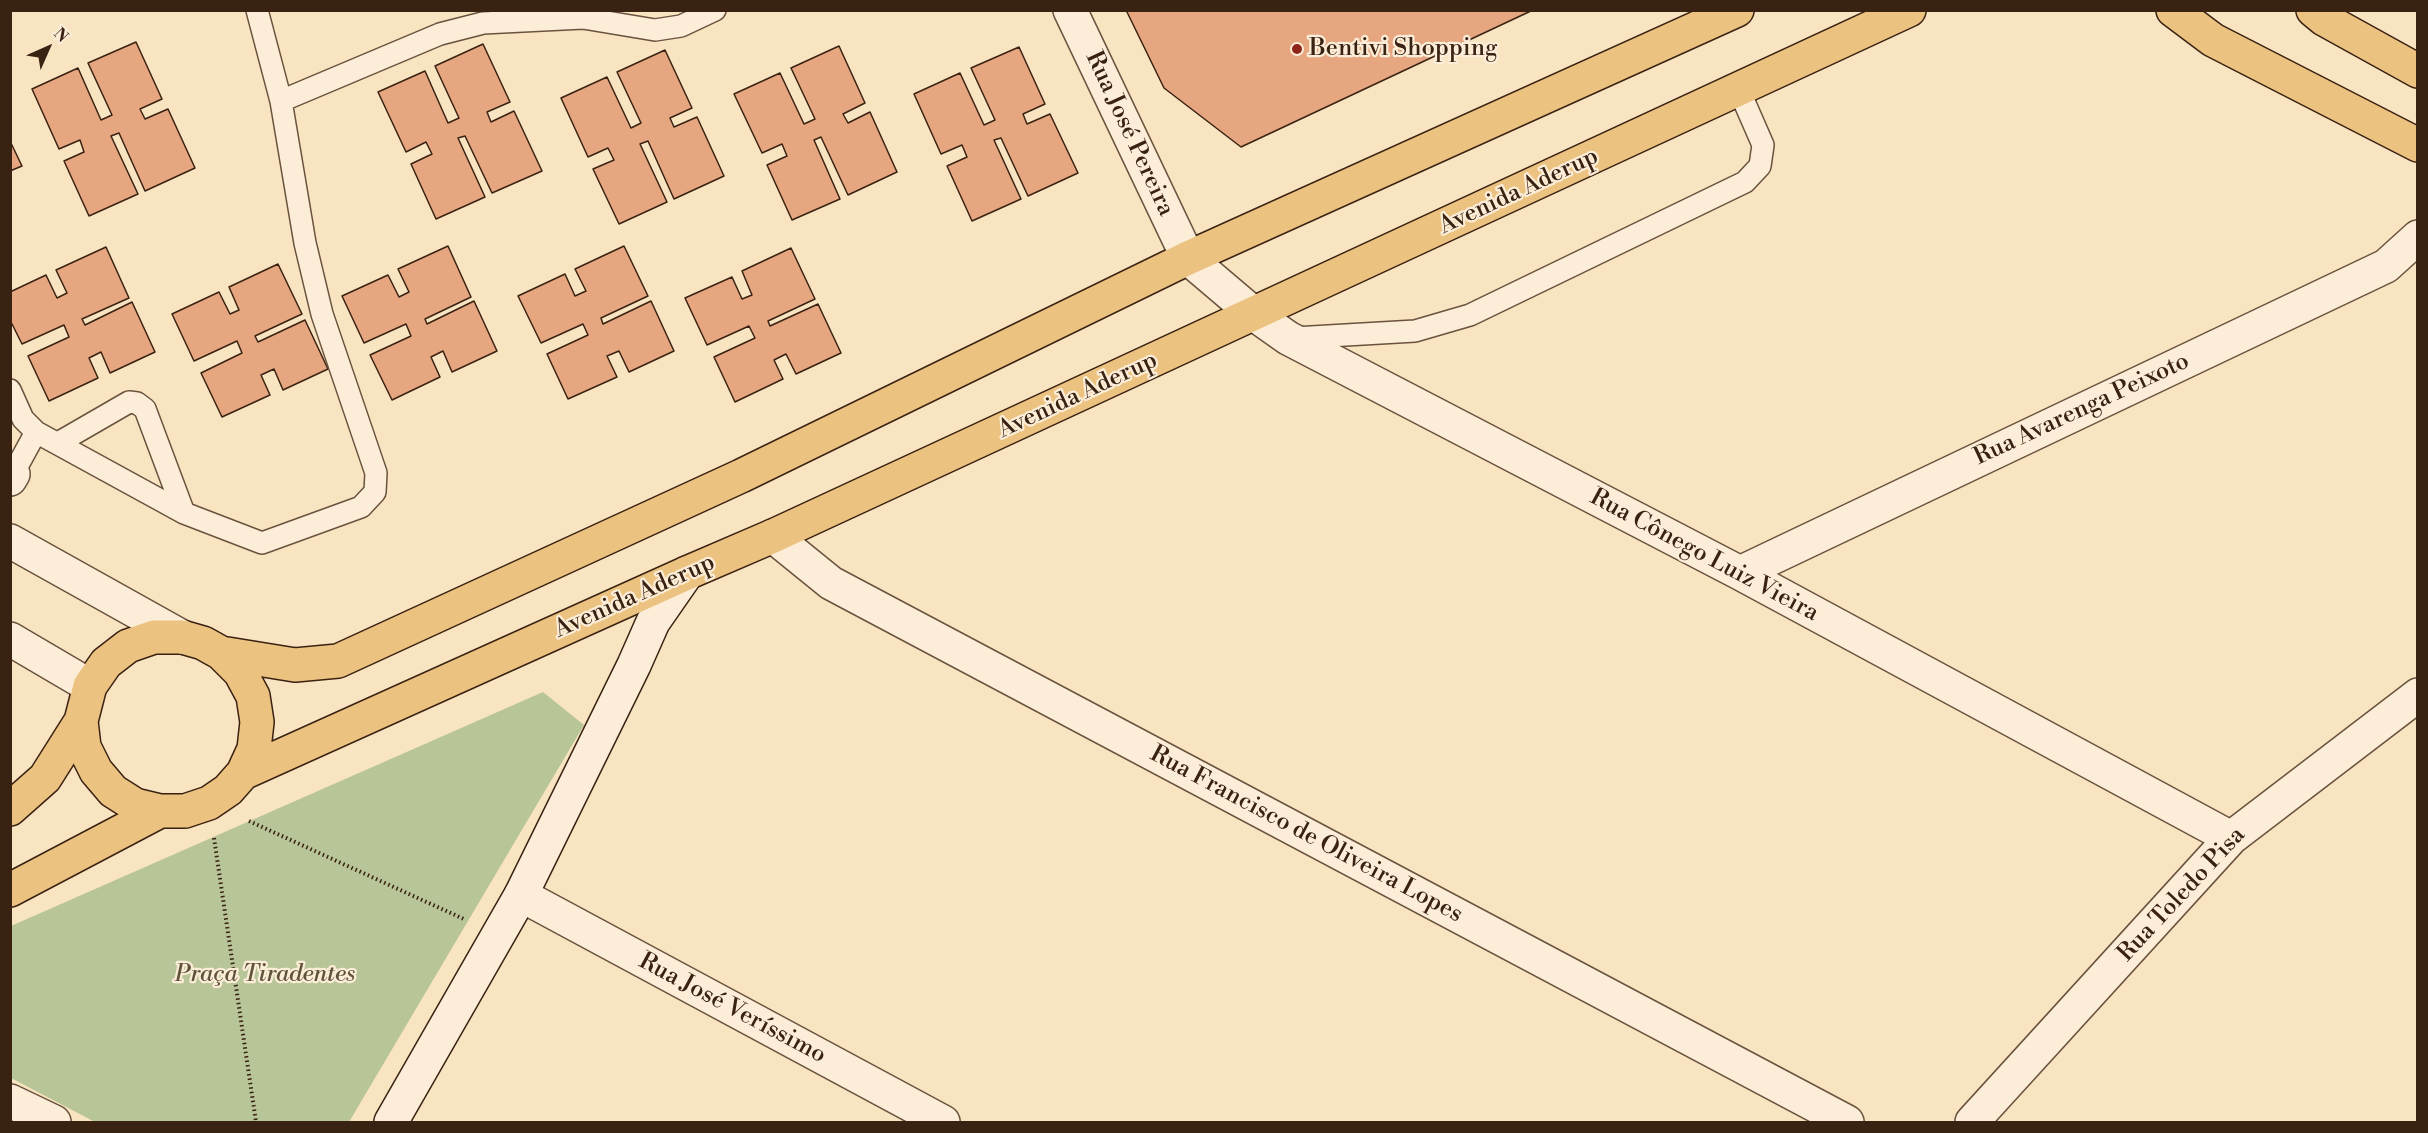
<!DOCTYPE html>
<meta charset="utf-8">
<style>
body{margin:0}
#map{position:relative;width:2428px;height:1133px;overflow:hidden;background:#f9e4c1;font-family:"Libre Bodoni",serif}
canvas{display:block}
.frame{position:absolute;inset:0;border:12px solid #3a2213;pointer-events:none}
.north{position:absolute;left:18px;top:18px;width:60px;height:60px;-webkit-text-stroke:4px #fbedd7;paint-order:stroke;rotate:45deg;font-size:16px;font-weight:700;line-height:24px;text-align:center;color:#3a2213}
.north::after{content:'';display:block;margin:auto;width:21px;height:27px;background:#3a2213;clip-path:polygon(50% 0,100% 100%,50% 72%,0 100%)}
</style>
<div id="map">
<canvas width="2428" height="1133"></canvas>
<div class="frame"></div>
<div class="north">N</div>
</div>
<script>
const ctx = document.querySelector('canvas').getContext('2d');
ctx.lineJoin = 'round';
function fillPath(path, color) { ctx.fillStyle = color; ctx.fill(path, 'evenodd'); }
const toPath = rows => new Path2D(rows.map(r => 'M' + r).join(''));
function trace(path, color, width, dash) { ctx.strokeStyle = color; ctx.lineWidth = width; ctx.lineCap = dash ? 'butt' : 'round'; ctx.setLineDash(dash || []); ctx.stroke(path); }
function drawText(font, color, halo, rows, align = 'center') {
  ctx.font = font + ' "Libre Bodoni",serif'; ctx.lineWidth = 4.5; ctx.setLineDash([]); ctx.textBaseline = 'middle'; ctx.strokeStyle = halo; ctx.fillStyle = color; for (const [text, x, y, turn = 0] of rows) {
    ctx.save(); ctx.translate(x, y); ctx.rotate((+turn || 0) * Math.PI / 180); ctx.textAlign = isNaN(turn) ? turn : align; if (halo) ctx.strokeText(text, 0, 0); ctx.fillText(text, 0, 0); ctx.restore();
  }
}
fillPath(toPath([
 [543,692,584,725,349,1122,95,1122,11,1078,11,926]
]), '#b7c598');
const building = toPath([
 [1126,10,1533,10,1241,147,1164,88,1126,10],
 [136,42,162,99,140,109,145,119,168,109,195,168,145,191,119,133,111,136,138,194,89,216,64,161,84,152,80,140,59,149,32,89,78,68,101,120,112,115,88,63,136,42],
 [483,44,510,102,487,112,491,122,514,111,542,171,492,193,465,136,458,138,485,197,436,219,411,164,432,154,426,142,406,152,378,92,425,71,448,123,459,118,435,66,483,44],
 [839,46,865,103,843,114,848,123,870,112,897,172,848,195,821,137,814,140,840,199,792,220,767,165,787,156,782,144,762,153,734,94,780,73,804,124,815,119,791,68,839,46],
 [1019,47,1045,104,1023,114,1027,124,1050,114,1078,173,1028,196,1001,138,994,140,1021,199,972,221,947,166,967,157,962,145,941,154,914,94,960,73,984,125,995,120,971,68,1019,47],
 [665,50,692,108,670,118,674,127,697,117,724,176,674,199,648,141,640,144,667,202,619,224,593,169,614,160,608,148,588,157,561,98,607,77,631,128,641,123,617,72,665,50],
 [10,141,22,166,10,171,10,141],
 [448,246,471,297,425,319,427,324,474,301,497,351,452,372,443,351,431,357,440,377,392,400,370,355,411,336,406,324,364,343,342,296,388,275,399,297,409,292,398,269,448,246],
 [624,246,648,296,601,318,603,324,651,301,674,351,629,372,619,351,607,356,617,377,568,399,547,354,588,335,583,324,541,343,518,296,565,274,575,296,586,291,575,269,624,246],
 [106,247,129,298,82,319,85,325,132,302,155,352,110,373,101,352,89,358,98,378,49,401,28,356,69,337,64,325,22,344,10,320,10,292,46,275,57,298,67,293,56,270,106,247],
 [791,248,815,299,768,321,770,326,818,304,841,353,796,374,786,354,774,360,783,379,735,402,714,357,755,338,749,326,707,345,685,298,732,277,742,299,752,295,742,271,791,248],
 [278,264,302,314,255,336,258,342,305,320,328,369,283,390,274,369,261,375,270,395,222,417,201,373,242,353,237,341,194,361,172,314,219,292,230,314,239,310,229,287,278,264]
]);
fillPath(building, '#e5a680');
trace(building, '#3a2213', 1.5);
const service = toPath([
 [281,101,440,34,483,23,583,18,655,30,681,26,715,10],
 [1294,338,1415,331,1470,315,1745,182,1760,166,1763,145,1739,90],
 [10,390,23,419,36,432,184,513,262,543,361,507,375,492,376,473,322,314,305,243,281,101,257,10],
 [58,443,129,402,137,403,145,409,184,513],
 [13,474,36,432]
]);
const minor = toPath([
 [1070,10,1188,258,1254,314,1288,338,1740,573,2231,838],
 [10,479,13,474],
 [773,536,831,583,1847,1122],
 [1740,573,2386,266,2418,237],
 [521,895,943,1122],
 [10,1101,54,1122],
 [1972,1122,2231,838,2418,695]
]);
const tertiary = toPath([
 [10,541,182,637],
 [10,639,90,686]
]);
const secondary = toPath([
 [391,1122,521,895,634,665,653,622,687,573]
]);
const primary = toPath([
 [2173,10,2213,40,2418,145],
 [2313,10,2324,19,2418,71],
 [221,653,295,665,338,661,741,476,1188,258,1737,10],
 [243,773,687,573,773,536,1909,10],
 [10,809,45,778,81,721],
 [10,890,160,811,185,811,209,803,228,790,243,773,254,749,257,722,253,696,240,672,221,653,203,643,182,637,154,637,128,646,106,663,90,686,81,721,84,747,96,771,113,791,135,805,160,811]
]);
trace(service, '#6a523e', 24);
trace(minor, '#6a523e', 36);
trace(tertiary, '#6a523e', 36);
trace(secondary, '#3a2213', 36);
trace(primary, '#3a2213', 36);
trace(toPath([
 [249,821,466,920],
 [214,838,256,1122]
]), '#3a2213', 4, [1.5, 3]);
trace(service, '#fbedd7', 21);
trace(minor, '#fbedd7', 33);
trace(tertiary, '#fbedd7', 33);
trace(secondary, '#fbedd7', 33);
trace(primary, '#ecc280', 33);
for (const [x, y, r, color] of [
 [1297,49,6,"#8f2418"]
]) { const dot = new Path2D(); dot.arc(x, y, r, 0, 2 * Math.PI); ctx.fillStyle = color; ctx.fill(dot); trace(dot, '#fbedd7', 2); }
drawText('24px', '#3a2213', '#fbedd7', [
 ["Bentivi Shopping",1309,49]
], 'left');
drawText('24px', '#3a2213', '#fbedd7', [
 ["Rua José Pereira",1129,134,65],
 ["Avenida Aderup",1519,192,-25],
 ["Avenida Aderup",1078,396,-25],
 ["Rua Avarenga Peixoto",2082,410,-25],
 ["Rua Cônego Luiz Vieira",1704,556,28],
 ["Avenida Aderup",635,597,-24],
 ["Rua Francisco de Oliveira Lopes",1306,835,28],
 ["Rua Toledo Pisa",2182,895,-47],
 ["Rua José Veríssimo",732,1009,28]
]);
drawText('italic 24px', '#60533b', '#fbedd7', [
 ["Praça Tiradentes",265,975]
]);
</script>
